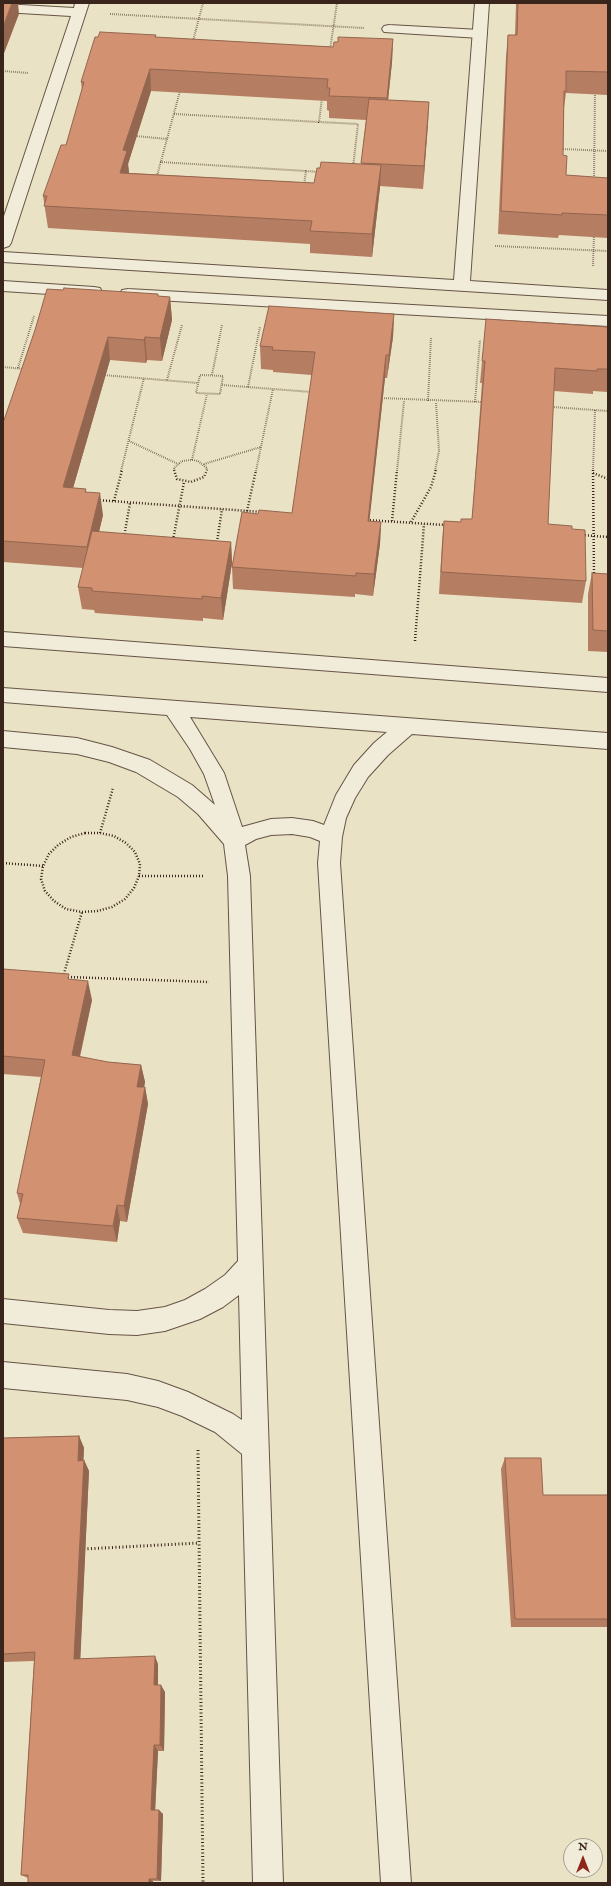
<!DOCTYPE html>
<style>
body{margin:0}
#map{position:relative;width:611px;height:1886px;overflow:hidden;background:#eae2c4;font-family:"IM FELL English",serif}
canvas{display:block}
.frame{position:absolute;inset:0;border:4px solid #3a251c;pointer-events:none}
.north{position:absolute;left:563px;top:1838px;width:40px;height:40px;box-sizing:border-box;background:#f1ecd9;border:1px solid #a89c8d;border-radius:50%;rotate:0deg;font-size:11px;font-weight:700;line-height:16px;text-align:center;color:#3a251c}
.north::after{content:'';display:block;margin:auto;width:14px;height:18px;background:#8f2418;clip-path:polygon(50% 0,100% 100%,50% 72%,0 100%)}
</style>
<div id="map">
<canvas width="611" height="1886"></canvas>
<div class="frame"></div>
<div class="north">N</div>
</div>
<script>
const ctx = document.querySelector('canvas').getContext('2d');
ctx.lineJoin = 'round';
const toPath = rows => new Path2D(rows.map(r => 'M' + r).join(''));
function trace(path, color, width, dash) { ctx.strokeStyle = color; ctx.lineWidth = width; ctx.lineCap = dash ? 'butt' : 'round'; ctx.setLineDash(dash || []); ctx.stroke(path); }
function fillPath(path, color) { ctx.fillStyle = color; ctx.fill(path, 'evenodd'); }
const service = toPath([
 [389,25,480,30,485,31,487,34,485,37,480,38,384,32,382,29,384,26,389,25]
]);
const minor = toPath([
 [75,3,89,3,11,243,9,246,3,248,3,219,71,16,3,12,3,4,74,8,75,3],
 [475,3,489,3,470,281,608,290,608,300,3,262,3,252,454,280,475,3],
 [3,281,94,287,100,288,102,292,100,296,94,297,3,291,3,281],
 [128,289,608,316,608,326,122,298,120,294,122,290,128,289],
 [3,632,608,678,608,692,3,646,3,632],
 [3,688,608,733,608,749,412,734,388,755,368,777,355,798,346,818,342,837,340,863,411,1883,381,1883,318,863,320,841,310,837,292,834,271,835,256,839,245,845,250,876,283,1883,253,1883,242,1454,215,1432,182,1416,158,1407,127,1400,3,1388,3,1362,127,1374,158,1381,188,1392,233,1414,242,1420,239,1295,223,1307,200,1319,165,1331,137,1335,109,1334,3,1323,3,1299,109,1310,137,1311,165,1307,185,1300,205,1289,225,1275,238,1261,228,876,224,844,198,814,178,797,136,772,109,762,77,754,3,747,3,731,77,738,112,747,150,760,192,785,215,805,204,774,190,749,167,715,3,702,3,688],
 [190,717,387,732,374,743,354,765,336,795,324,825,313,821,292,818,271,819,242,827,224,773,190,717]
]);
trace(service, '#665446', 2);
trace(minor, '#665446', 2);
trace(toPath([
 [110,14,364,28],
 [193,41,203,3],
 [330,50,337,3],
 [3,71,28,73],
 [322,98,319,122,358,124,353,167],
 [174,114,319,122],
 [135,136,167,139],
 [561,149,608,151],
 [160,162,306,171],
 [157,176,180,91],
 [594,178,595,91],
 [304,185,306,171,319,172],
 [495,246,608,251],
 [593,266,594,235],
 [3,367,24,369],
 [18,368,34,316],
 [103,375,198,383],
 [200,375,223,376,220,394,196,393,200,375],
 [212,375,222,325],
 [167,380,182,325],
 [222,385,311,392],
 [248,387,260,327],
 [380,398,483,402],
 [428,401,431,338],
 [475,402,480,340],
 [552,407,608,411],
 [129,441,178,464],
 [192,460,207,394],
 [204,464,261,447],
 [121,471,144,378],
 [174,471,174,468,182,461,192,460,198,461,207,468,207,471],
 [256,471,273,389],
 [397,471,404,401],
 [435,471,439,451,436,402],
 [593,471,595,410]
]), '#3a251c', 2, [0.5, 1.5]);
trace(toPath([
 [174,470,177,479,191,482,204,477,207,470],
 [593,470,594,576],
 [593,473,608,479],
 [97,500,262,512],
 [114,501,122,470],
 [247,511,256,470],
 [367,520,445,525],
 [392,521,397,470],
 [411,522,431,487,436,470],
 [582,535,608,537],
 [124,537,130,503],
 [173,540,184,482],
 [217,542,222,509],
 [415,641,424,524],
 [85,833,100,833,114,836,126,843,135,852,140,864,139,876,134,888,125,899,112,907,97,911,82,912,66,909,54,901,45,891,41,879,43,866,49,854,58,845,71,837,85,833],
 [100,833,113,788],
 [3,863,43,866],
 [139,876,205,876],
 [63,977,82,912],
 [68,977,209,982]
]), '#3a251c', 2.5, [1, 2]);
trace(toPath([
 [198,1450,203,1883],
 [84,1549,199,1543]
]), '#3a251c', 3, [1, 2.5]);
fillPath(service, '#f1ecd9');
fillPath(minor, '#f1ecd9');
fillPath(toPath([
 [516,3,608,3,608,95,566,93,564,108,563,155,566,175,608,178,608,238,559,235,558,238,498,234,506,57,508,35,515,35],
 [156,35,156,37,333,47,393,39,392,62,388,100,429,102,423,189,380,186,372,257,310,253,310,244,48,228,43,196,66,145,82,90,81,82,98,37],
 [151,91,327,101,327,110,329,111,329,118,366,120,361,164,320,168,314,183,129,173,128,164],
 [158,294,158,296,170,297,172,320,162,361,147,360,146,363,110,360,73,488,86,489,86,492,103,515,99,532,231,542,232,563,223,620,203,618,203,621,95,613,94,610,82,609,78,587,83,568,3,562,3,423,35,330],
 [394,314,393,337,387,378,385,378,369,521,381,522,380,544,373,596,355,594,355,597,233,589,232,567,258,514,292,513,312,375,273,372,273,370,261,369,260,346],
 [486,319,608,327,608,392,593,391,593,394,554,391,548,524,572,529,586,581,582,603,439,594,442,543,444,521,461,522,472,519,482,383,480,383],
 [592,573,608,574,608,652,588,651,588,594],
 [3,969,70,980,92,1000,80,1057,108,1062,141,1065,145,1082,144,1087,145,1087,148,1104,127,1222,120,1221,117,1242,23,1233,17,1218,20,1204,17,1193,41,1077,3,1074],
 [79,1436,84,1448,83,1460,84,1460,89,1471,80,1659,158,1664,158,1685,165,1692,164,1751,158,1751,155,1810,163,1814,161,1881,28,1878,21,1875,34,1661,3,1662,3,1438],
 [505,1458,543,1495,608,1495,608,1627,511,1627,501,1469]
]), '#b57d61');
fillPath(toPath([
 [12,3,18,3,19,14,3,56,3,27],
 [393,39,392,62,386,120,387,98],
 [150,69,151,91,128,164,129,173,120,173,123,150],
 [429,102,428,125,423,189,424,166],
 [381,165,380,188,372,257,372,234],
 [170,297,172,320,162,361,160,338],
 [394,314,393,337,387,378,389,355],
 [108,337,110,360,67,509,63,487],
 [145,337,147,360,146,363,144,340],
 [386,355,385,378,367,543,368,521],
 [100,493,103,515,90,569,87,547],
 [381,522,380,544,373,596,374,574],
 [231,542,232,563,223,620,221,598],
 [88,981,92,1000,76,1073,72,1055],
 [141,1065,145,1082,141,1104,137,1087],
 [145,1087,148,1104,127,1222,124,1206],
 [117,1205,120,1221,117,1242,113,1226],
 [79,1436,84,1448,83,1472,78,1461],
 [84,1460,89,1471,80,1667,74,1659],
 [155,1656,158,1664,158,1692,154,1685],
 [161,1685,165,1692,164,1751,160,1745],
 [154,1745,158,1751,155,1814,151,1810],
 [159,1810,163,1814,161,1881,157,1879],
 [149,1879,153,1881,153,1883,149,1883]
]), '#93664f');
const building = toPath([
 [3,3,12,3,3,27,3,3],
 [518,3,608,3,608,72,566,71,566,91,564,91,563,155,567,156,566,175,608,178,608,215,562,213,562,215,501,211,508,35,517,35,518,3],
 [100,32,156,35,155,37,333,47,334,42,338,42,338,37,393,39,387,98,329,96,330,88,327,88,328,79,150,69,123,150,127,151,120,173,314,183,317,168,320,168,321,162,381,165,372,234,310,231,312,221,44,206,47,196,43,196,61,145,66,145,84,82,81,82,95,37,98,37,100,32],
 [369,99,429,102,424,166,361,163,369,99],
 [64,288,158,294,158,296,170,297,160,338,145,337,144,340,108,337,63,487,86,489,85,492,100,493,87,547,3,541,3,423,35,330,47,289,63,290,64,288],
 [269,306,394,314,389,355,386,355,368,521,381,522,374,574,356,573,356,576,232,567,242,512,258,514,259,510,292,513,315,352,272,350,273,347,260,346,269,306],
 [486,319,608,327,608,369,597,369,597,371,555,368,548,524,572,526,572,529,585,530,586,581,441,572,444,521,461,522,461,519,472,519,485,361,482,361,486,319],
 [92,531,231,542,221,598,202,596,202,599,92,591,92,588,78,587,92,531],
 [592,573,608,574,608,631,593,630,592,573],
 [3,969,69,974,68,979,88,981,72,1055,108,1062,141,1065,137,1087,145,1087,124,1206,117,1205,113,1226,17,1218,23,1194,17,1193,45,1060,3,1056,3,969],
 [79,1436,78,1461,84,1460,74,1659,155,1656,154,1685,161,1685,160,1745,154,1745,151,1810,159,1810,157,1879,149,1879,149,1883,28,1883,28,1875,21,1875,35,1652,3,1654,3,1438,79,1436],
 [505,1458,541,1458,543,1495,608,1495,608,1619,515,1619,505,1458]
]);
fillPath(building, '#d29171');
trace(building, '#93664f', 1);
</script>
